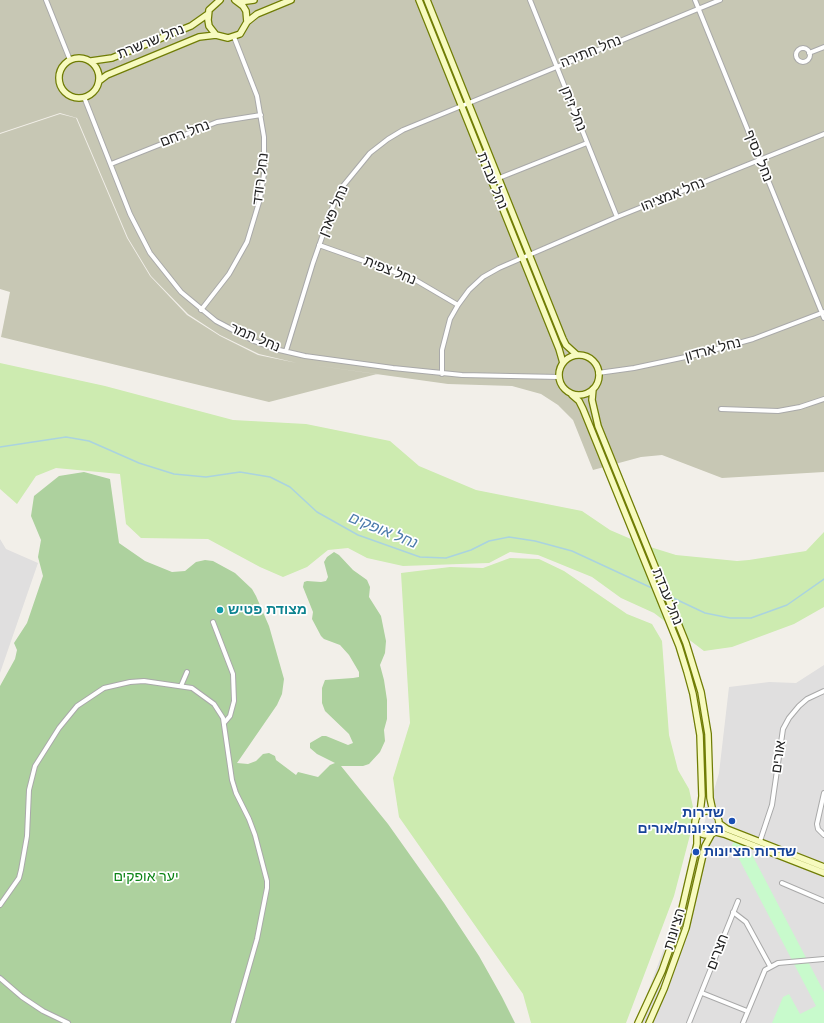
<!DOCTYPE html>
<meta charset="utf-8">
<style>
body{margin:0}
canvas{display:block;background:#f2efe9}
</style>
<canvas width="824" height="1023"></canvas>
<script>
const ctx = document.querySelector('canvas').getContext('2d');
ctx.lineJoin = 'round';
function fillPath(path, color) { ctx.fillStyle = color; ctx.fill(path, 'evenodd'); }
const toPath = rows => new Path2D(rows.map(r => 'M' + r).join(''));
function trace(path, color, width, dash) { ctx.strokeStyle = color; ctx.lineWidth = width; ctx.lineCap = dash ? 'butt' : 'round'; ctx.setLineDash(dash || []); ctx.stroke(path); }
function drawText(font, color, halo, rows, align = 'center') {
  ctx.font = font + ' Arial,"Noto Sans Hebrew",sans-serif'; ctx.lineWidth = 3.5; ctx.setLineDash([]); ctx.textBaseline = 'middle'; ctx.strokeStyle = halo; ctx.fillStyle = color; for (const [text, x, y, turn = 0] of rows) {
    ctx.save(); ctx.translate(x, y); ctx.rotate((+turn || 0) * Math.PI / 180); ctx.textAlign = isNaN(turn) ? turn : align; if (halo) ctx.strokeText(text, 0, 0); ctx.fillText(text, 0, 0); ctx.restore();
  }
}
fillPath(toPath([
 [0,539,6,549,38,563,0,673],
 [824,665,824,1023,636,1023,680,906,719,773,729,687,769,682,796,683]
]), '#e0dfdf');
fillPath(toPath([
 [0,0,824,0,824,472,722,478,662,455,641,457,593,470,573,420,558,405,541,394,512,386,448,384,297,363,259,354,220,335,188,314,151,276,128,238,77,118,60,113,0,133],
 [60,114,76,118,127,238,150,276,187,315,220,336,258,355,297,363,377,374,269,402,1,337,10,292,0,289,0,134]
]), '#c7c7b4');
fillPath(toPath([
 [0,363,105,386,233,420,306,424,390,441,419,466,476,490,582,511,610,530,647,546,676,555,737,561,749,560,806,551,824,532,824,607,794,624,732,647,704,651,654,613,621,598,592,577,538,555,510,552,489,563,403,566,367,558,348,548,328,550,307,567,283,577,260,567,208,539,141,538,126,524,120,474,56,468,36,476,17,504,0,489],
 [510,558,539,559,564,571,627,614,652,624,662,641,669,735,678,770,689,789,695,816,674,896,626,1023,531,1023,523,994,399,817,393,778,410,723,401,573,450,567,483,568]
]), '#cdebb0');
fillPath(toPath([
 [84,472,110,479,119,543,145,561,172,572,185,571,196,562,205,560,213,561,235,573,252,589,256,596,269,626,284,679,282,694,277,705,237,763,248,764,256,761,263,754,269,753,275,756,276,760,296,775,298,772,318,777,330,765,335,763,317,754,310,748,310,743,322,736,326,736,348,745,353,743,349,734,325,711,322,703,322,688,325,680,353,678,359,677,359,672,349,655,340,645,324,639,321,636,312,619,313,612,303,587,304,582,307,581,321,582,326,581,328,577,324,562,327,557,334,552,339,555,353,570,367,580,370,587,369,597,381,616,386,641,385,653,380,665,384,680,387,700,387,719,384,730,385,741,380,752,369,764,363,766,341,766,388,824,444,903,479,956,502,997,515,1023,0,1023,0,686,15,659,17,650,14,643,27,623,43,576,38,557,41,540,31,516,34,496,59,476]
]), '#add19e');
fillPath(toPath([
 [734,841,748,847,824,992,824,1023,772,1023,783,997,789,994,800,1014,816,1006,737,855,729,852]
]), '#c8facc');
trace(toPath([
 [0,447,66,437,89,441,139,463,174,474,206,477,240,472,270,477,290,487,317,512,358,535,420,557,446,558,471,550,489,541,509,537,535,541,572,551,654,589],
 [669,596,705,613,730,618,751,618,787,605,824,579]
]), '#aad3df', 1.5);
const street = toPath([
 [46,0,70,60],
 [530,0,617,217],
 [695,0,824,318],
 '796 55a7 7 0 1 1 14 0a7 7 0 1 1-14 0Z',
 [809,53,824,47],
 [84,97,130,214,150,253,181,292,216,321,254,341,275,349,305,356,393,368,462,375,559,377],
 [111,164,217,122,261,115],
 [499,178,587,143],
 [319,245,412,278,458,305],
 [201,310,229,274,247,242,260,199,264,174,264,137,257,96,234,37],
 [286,351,313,263,334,203,343,186,370,153,388,139,403,130,720,0],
 [598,373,634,368,695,355,753,339,824,312],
 [442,374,442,350,450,319,458,305,469,290,483,277,499,268,617,217,824,134],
 [721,409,778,411,800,407,824,399],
 [213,622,233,674,234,701,230,716,224,723],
 [181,686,187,672],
 [824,793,817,824,818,829,824,835],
 [760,841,772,805,783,729,789,718,799,706,807,699,824,691],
 [782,883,824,901],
 [0,905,19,878,21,870,27,836,29,790,35,766,59,728,77,706,104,688,130,682,144,681,192,688,214,704,223,718,232,780,236,793,249,819,255,835,267,881,267,888,257,939,233,1023],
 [733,912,746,922,770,966],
 [0,978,22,997,43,1011,68,1023],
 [702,993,747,1011],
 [689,1023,738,901],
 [743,1023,765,970,778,963,824,959]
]);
const secondary = toPath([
 [220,0,209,10,208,20,209,26,216,35,228,38,240,34,247,22,246,11,243,6,235,0],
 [419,0,559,349,563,363],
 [427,0,563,339,566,345,577,355],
 [239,2,254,0],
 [247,22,257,14,291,0],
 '59 78a20 20 0 1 1 40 0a20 20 0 1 1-40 0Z',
 [91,61,112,58,191,26,208,14],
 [99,81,107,75,199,37,216,35],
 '559 375a20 20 0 1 1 40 0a20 20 0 1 1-40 0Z',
 [593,389,592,400,598,426,686,643,701,692,708,734,710,798,713,812],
 [572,395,579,401,583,409,679,646,687,672,693,694,700,735,702,796,700,813],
 '695 823a12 12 0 1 1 24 0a12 12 0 1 1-24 0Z',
 [720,824,727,829,824,867],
 [716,832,724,834,824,873],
 [638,1023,662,971,678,926,697,844,697,830],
 [649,1023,664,989,686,928,705,846,711,835]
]);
trace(street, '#a9a9a9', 6);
trace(secondary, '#707d05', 8);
trace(street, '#fff', 4);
trace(secondary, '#f7fabf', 5.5);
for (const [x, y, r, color] of [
 [220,610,4,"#0f9aa8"],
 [732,821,4,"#1a4fb4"],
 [696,852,4,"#1a4fb4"]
]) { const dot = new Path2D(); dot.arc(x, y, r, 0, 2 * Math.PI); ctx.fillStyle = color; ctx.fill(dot); trace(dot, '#fff', 1.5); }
drawText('14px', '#222', '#fff', [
 ["נחל שרשרת",151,42,-22],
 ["נחל חתירה",591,52,-22],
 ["נחל זיתן",573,109,68],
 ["נחל רחם",185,134,-21],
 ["נחל כסיף",758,156,68],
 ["נחל רודד",261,179,-83],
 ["נחל עבדת",492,181,68],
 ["נחל אמציהו",673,195,-22],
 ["נחל פארן",334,211,-67],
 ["נחל צפית",390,271,22],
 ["נחל תמר",255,338,23],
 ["נחל ארדון",713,350,-15],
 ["נחל עבדת",667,597,68],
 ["אורים",779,757,-82],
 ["הציונות",675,929,-73],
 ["חצרים",718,952,-69]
]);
drawText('bold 14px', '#0d838f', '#fff', [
 ["מצודת פטיש",228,610]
], 'left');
drawText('bold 14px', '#164399', '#fff', [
 ["שדרות",724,813],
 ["הציונות/אורים",724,829],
 ["שדרות הציונות",704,852,"left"]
], 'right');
drawText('14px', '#0c8416', '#fff', [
 ["יער אופקים",146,877]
]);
drawText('italic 15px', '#4a7aab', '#fff', [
 ["נחל אופקים",383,531,22]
]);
</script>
